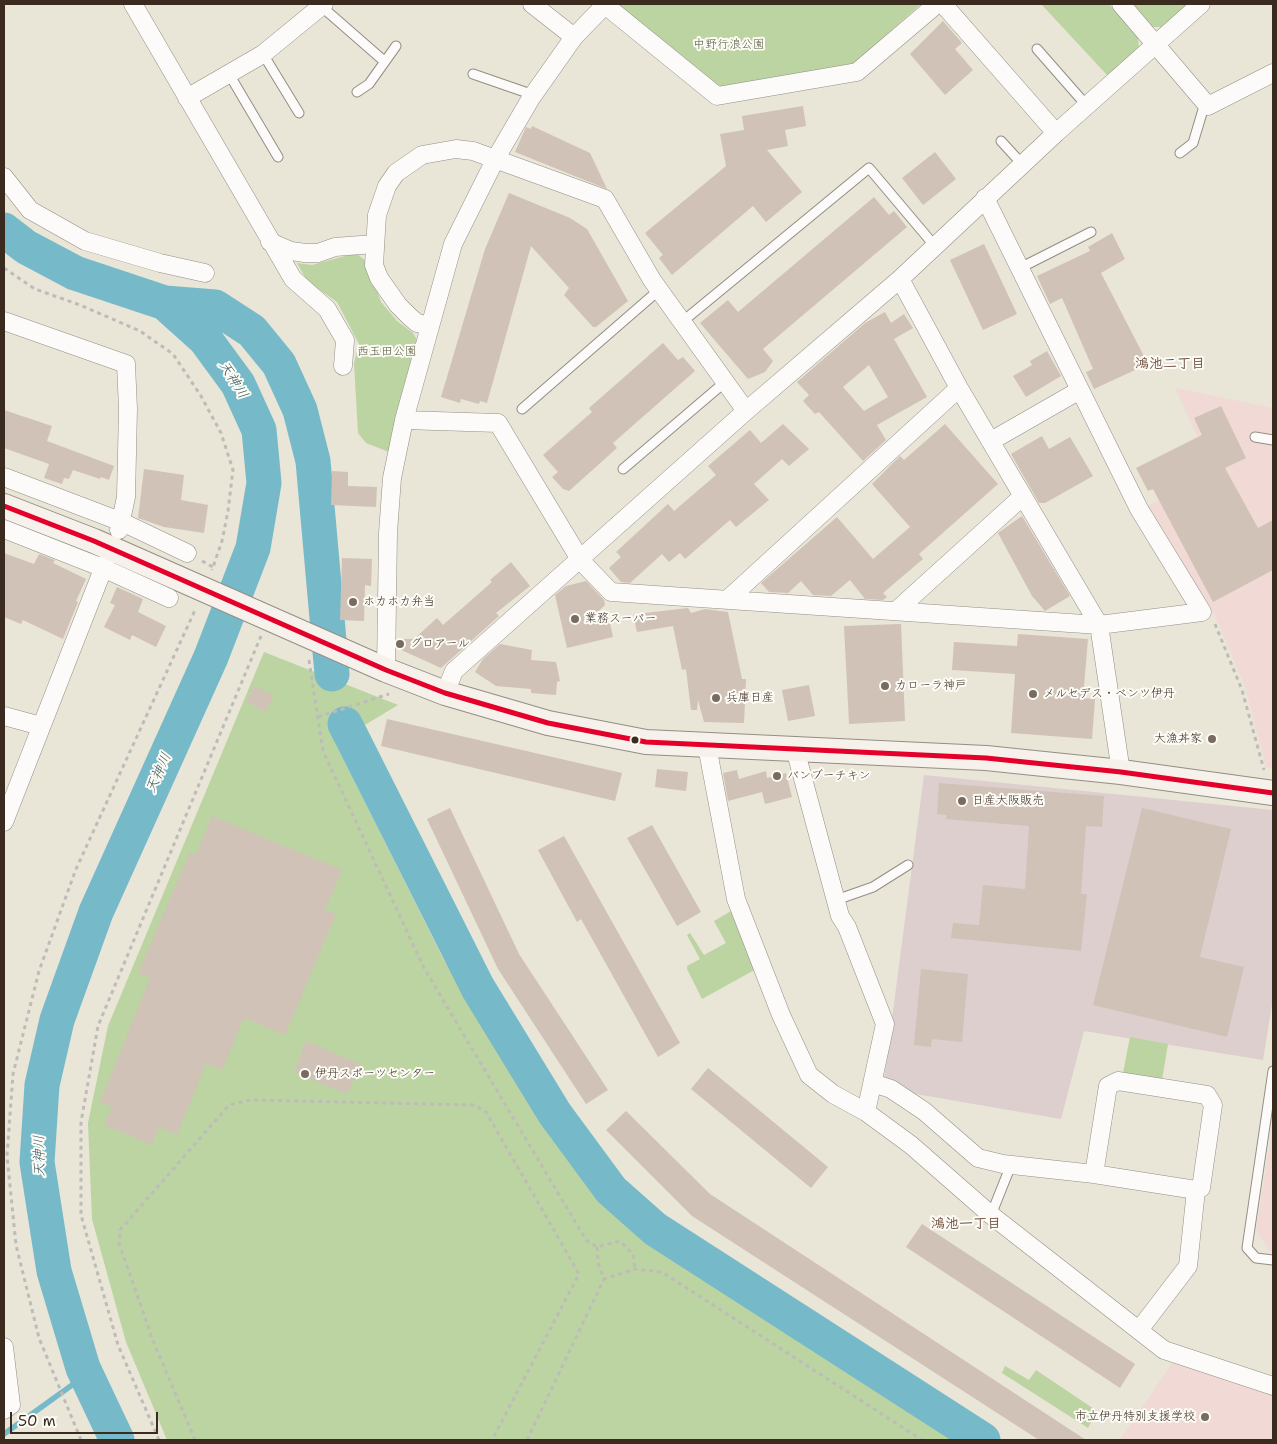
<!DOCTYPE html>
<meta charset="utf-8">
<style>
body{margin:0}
#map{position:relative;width:1277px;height:1444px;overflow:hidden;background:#e9e5d7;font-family:"Shantell Sans",sans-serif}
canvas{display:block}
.frame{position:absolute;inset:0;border:5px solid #3b2a1e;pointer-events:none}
.scale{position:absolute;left:10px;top:1412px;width:148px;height:22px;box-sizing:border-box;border:2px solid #3b2a1e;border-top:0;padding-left:6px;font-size:15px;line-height:18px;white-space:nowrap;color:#3b2a1e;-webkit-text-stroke:4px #fdfcf7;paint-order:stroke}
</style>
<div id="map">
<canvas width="1277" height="1444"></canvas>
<div class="frame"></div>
<div class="scale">50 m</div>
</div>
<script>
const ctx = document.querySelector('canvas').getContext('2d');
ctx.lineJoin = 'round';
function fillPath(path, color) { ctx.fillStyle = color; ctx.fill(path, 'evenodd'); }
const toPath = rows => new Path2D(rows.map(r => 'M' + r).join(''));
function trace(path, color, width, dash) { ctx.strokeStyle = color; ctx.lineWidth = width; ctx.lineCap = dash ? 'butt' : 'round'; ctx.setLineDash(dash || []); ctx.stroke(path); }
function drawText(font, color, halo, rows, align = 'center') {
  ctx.font = font + ' "Shantell Sans","Klee One",sans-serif'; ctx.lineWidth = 4; ctx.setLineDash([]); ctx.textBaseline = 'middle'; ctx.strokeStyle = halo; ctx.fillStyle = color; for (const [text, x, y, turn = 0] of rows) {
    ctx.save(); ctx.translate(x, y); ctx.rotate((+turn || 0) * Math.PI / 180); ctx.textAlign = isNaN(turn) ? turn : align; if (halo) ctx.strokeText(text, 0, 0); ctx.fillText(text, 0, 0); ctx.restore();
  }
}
fillPath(toPath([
 [1175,388,1273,408,1273,768,1266,767,1245,687,1214,613,1148,506,1213,471],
 [1273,1124,1273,1251,1270,1251,1256,1231],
 [1178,1362,1273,1394,1273,1440,1120,1440,1172,1363]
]), '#f1d9d5');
fillPath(toPath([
 [924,775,1273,810,1273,998,1263,1060,1084,1031,1061,1119,910,1093,884,1080]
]), '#dccfce');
fillPath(toPath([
 [618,4,921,4,851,66,724,87,714,84,618,9],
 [1041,4,1109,4,1138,38,1139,48,1108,76],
 [1133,4,1188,4,1161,27,1151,27],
 [356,253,367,262,381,302,397,321,413,333,419,344,389,452,366,443,358,433,354,363,359,344,337,302,307,281,297,263,312,265],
 [264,652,398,705,335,743,444,960,543,1127,597,1200,646,1242,955,1440,167,1440,126,1342,92,1219,88,1123,108,1026],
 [733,910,758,968,702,999,687,969,687,966,700,959,687,935,690,933,704,955,726,943,714,921],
 [1130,1037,1168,1044,1162,1080,1123,1073],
 [1005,1366,1029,1380,1036,1370,1097,1411,1088,1428,1002,1373]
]), '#bbd4a2');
trace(toPath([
 [4,1434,86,1375]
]), '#76baca', 5.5);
trace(toPath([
 [4,230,26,247,75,273,165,303,205,339,238,384,259,430,264,483,253,548,211,657,96,912,57,1020,42,1085,37,1162,54,1271,83,1368,117,1440],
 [165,303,215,307,252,331,279,364,300,410,313,461,332,674],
 [345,724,478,988,555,1114,611,1190,655,1229,983,1440]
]), '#76baca', 35);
fillPath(toPath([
 [943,21,962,43,955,49,973,70,945,95,910,54],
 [803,106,806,126,785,130,788,146,767,150,802,192,766,222,753,206,672,275,659,258,663,255,645,233,726,166,720,134,744,130,742,116],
 [532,126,590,153,607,189,515,152,526,127,531,129],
 [935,152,956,179,923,205,902,178],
 [509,193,570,218,587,229,628,301,596,327,593,327,564,295,569,288,531,246,487,403,480,401,479,404,461,399,460,403,441,397,485,249],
 [874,197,889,215,894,211,907,227,763,349,773,361,765,372,748,379,700,323,728,300,738,312],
 [1112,233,1125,259,1101,273,1148,364,1094,389,1086,372,1093,369,1062,298,1050,304,1037,276,1090,251,1088,247],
 [984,244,1017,314,983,330,950,260],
 [885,312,891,323,904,314,913,328,894,339,927,397,877,425,886,440,863,461,819,412,815,414,803,401,809,395,797,382,865,323],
 [869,365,888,397,864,411,843,387],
 [663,343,678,360,683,357,695,371,613,443,617,448,569,491,563,489,552,477,558,472,543,455,592,412,589,408],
 [1047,351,1061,376,1026,397,1013,376,1032,365,1030,361],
 [1221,406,1246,458,1225,468,1258,528,1273,520,1273,570,1213,602,1153,489,1148,491,1136,468,1202,435,1194,418],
 [4,410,52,426,47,441,114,466,109,480,101,477,100,479,73,470,69,479,64,478,62,484,44,478,49,464,4,448],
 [783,424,809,449,789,466,782,459,754,484,769,500,736,527,730,520,685,559,680,553,669,562,662,554,630,583,621,582,609,568,621,557,616,552,668,504,674,511,716,475,708,466,750,430,761,443],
 [945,424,998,484,919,554,923,559,883,593,887,597,883,600,865,599,850,580,831,596,813,595,801,581,788,593,769,592,761,583,837,517,873,559,910,527,872,484,900,456,904,460],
 [1042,436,1049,449,1070,437,1093,476,1045,503,1039,503,1011,454],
 [144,469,184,475,181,500,208,505,204,533,164,527,138,518],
 [332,471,348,472,348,486,377,487,376,507,331,505],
 [1022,516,1070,596,1045,611,1032,596,998,533],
 [4,553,34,564,39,554,55,560,53,563,86,579,76,601,78,602,63,639,23,620,21,624,4,617],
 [342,558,372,559,371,586,365,585,364,621,340,620],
 [511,562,530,586,496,613,499,616,441,668,397,648,397,639,414,639,437,618,443,625,492,582,490,580],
 [586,581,604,600,605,605,586,623,609,619,613,637,567,648,555,595,566,586],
 [117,587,143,599,138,612,166,626,156,647,132,635,130,640,104,627,115,605,110,603],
 [688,608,691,613,705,609,728,612,742,679,746,679,744,723,704,722,698,700,697,710,691,710,686,669,682,670,673,626,637,632,634,619,646,616,645,613],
 [901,624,905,721,849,724,844,626],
 [1018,634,1088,639,1083,698,1095,699,1092,739,1011,733,1015,674,952,670,954,642,1017,646],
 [500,644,532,650,531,660,556,662,560,681,557,682,556,695,531,693,531,689,496,686,475,672,483,659],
 [809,685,815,716,788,721,782,690],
 [254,686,274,696,266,712,246,702],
 [387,719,622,773,615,801,381,746],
 [657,769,688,772,686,791,655,787],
 [737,770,739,779,766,771,767,778,786,773,792,797,765,804,762,792,728,801,723,773],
 [939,783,1104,796,1102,827,1086,826,1081,894,1087,894,1081,951,951,938,953,923,979,925,983,885,1025,889,1029,826,946,819,947,815,937,814],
 [450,808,519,954,608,1090,586,1104,498,969,427,819],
 [1142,808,1231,829,1200,957,1244,967,1227,1037,1093,1005],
 [212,816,342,870,325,910,336,914,285,1035,244,1018,222,1070,206,1063,177,1135,159,1127,152,1145,104,1125,112,1107,100,1102,150,978,138,973,190,852,196,855],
 [652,825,701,912,677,926,627,838],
 [564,836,680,1043,658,1057,581,919,577,922,538,850],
 [921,969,968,974,962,1042,932,1039,931,1047,914,1045],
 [306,1041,360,1064,347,1094,294,1072],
 [708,1068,828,1167,811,1188,691,1089],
 [626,1111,710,1194,1086,1440,1039,1440,692,1216,606,1130],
 [922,1224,1135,1364,1120,1388,906,1247]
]), '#d1c2b7');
const service = toPath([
 [321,6,384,61],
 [1037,49,1087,106],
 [263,54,299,113],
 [229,74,278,157],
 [473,74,525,92,531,98],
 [357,92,369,84,396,46],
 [1001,141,1022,164],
 [1180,153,1193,143,1205,103],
 [1020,268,1091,232],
 [682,322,869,168,934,245],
 [522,409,659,290],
 [1255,437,1273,440],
 [623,469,725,382],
 [836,900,873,887,908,865],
 [1273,1071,1247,1248,1256,1258,1273,1260],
 [991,1215,1011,1165]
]);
const minor = toPath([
 [133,4,293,279,327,309,345,340,343,366],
 [532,4,574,37],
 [943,4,1056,133],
 [1121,4,1208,106,1273,73],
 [605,5,717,96,857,72,937,4],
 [187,98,263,54,324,4],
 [4,177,30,210,85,241,160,263,205,273],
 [270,242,291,251,305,253,318,253,335,247,374,244],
 [900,279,959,388,1099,625,1121,772],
 [4,321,126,364,128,409,126,497,119,530],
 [430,326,417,323,410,317,398,305,379,278,374,265,377,215,387,186,396,173,422,155,456,149,473,151,605,199,652,280,746,411],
 [404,420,498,423,581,561,611,592,1099,625,1202,612,1139,509,985,198],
 [991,441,1080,390],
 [4,477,122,522,187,553],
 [4,529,103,568,169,598],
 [727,600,959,388],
 [896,611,1023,496],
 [386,670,388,533,392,478,404,420,453,244,496,158,531,98,574,37,606,4],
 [445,693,454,671,746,411,900,279,1056,133,1201,4],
 [4,716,41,726],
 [707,746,736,899,781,1015,809,1075,833,1094,866,1112],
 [795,749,840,916,847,927,885,1024,866,1112,911,1145,991,1215,1164,1350,1273,1386],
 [4,822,105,564],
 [873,1083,891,1089,924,1111,978,1158,1003,1164,1094,1174,1196,1190,1188,1266,1139,1330],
 [1094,1174,1108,1086,1118,1081,1207,1095,1213,1105,1201,1188,1196,1190],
 [4,1347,11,1405,4,1410]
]);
const secondary = toPath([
 [4,506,94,541,386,670,445,693,548,723,646,742,986,758,1121,772,1273,793]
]);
trace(service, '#938e85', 11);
trace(minor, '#938e85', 19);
trace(secondary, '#938e85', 26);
trace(toPath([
 [4,268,35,289,80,305,140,331,173,354,201,396,221,433,233,470,228,511,222,541,212,570],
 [202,561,213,567],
 [1215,624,1242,690,1264,770],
 [309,660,323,751,424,968,586,1240,597,1247,620,1241,633,1254,635,1269],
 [318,717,389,694],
 [597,1247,598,1263,604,1279,635,1269,662,1272,922,1440],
 [81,1440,39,1338,16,1245,7,1156,13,1074,39,971,76,869,196,608],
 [159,1440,118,1345,81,1215,81,1122,98,1026,261,636],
 [195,1440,152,1338,119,1243,120,1230,229,1105,251,1100,475,1105,486,1112,579,1274,492,1440],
 [527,1440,604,1279]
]), '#bebcb9', 3, [4, 4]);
trace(service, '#fcfbf9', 9);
trace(minor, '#fcfbf9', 18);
trace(secondary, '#f6f2eb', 24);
trace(toPath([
 [4,506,94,541,386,670,445,693,548,723,646,742,986,758,1121,772,1273,793]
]), '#e4002b', 5);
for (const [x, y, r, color] of [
 [353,602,5,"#786b5f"],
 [575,619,5,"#786b5f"],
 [400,644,5,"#786b5f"],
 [885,686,5,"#786b5f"],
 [1033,694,5,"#786b5f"],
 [716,698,5,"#786b5f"],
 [1212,739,5,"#786b5f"],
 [635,740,4.5,"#3b2a1e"],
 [777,776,5,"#786b5f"],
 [962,801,5,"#786b5f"],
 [305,1074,5,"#786b5f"],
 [1205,1417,5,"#786b5f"]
]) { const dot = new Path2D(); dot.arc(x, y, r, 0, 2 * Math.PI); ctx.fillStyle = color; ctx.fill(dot); trace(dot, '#fdfcf7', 2); }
drawText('12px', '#565939', '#fdfcf7', [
 ["中野行浪公園",729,45],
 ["西玉田公園",387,352]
]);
drawText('12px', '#3b2a1e', '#fdfcf7', [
 ["ホカホカ弁当",363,602],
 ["業務スーパー",585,619],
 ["グロアール",410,644],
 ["カローラ神戸",895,686],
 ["メルセデス・ベンツ伊丹",1043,694],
 ["兵庫日産",726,698],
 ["大漁丼家",1202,739,"right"],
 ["バンブーチキン",787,776],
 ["日産大阪販売",972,801],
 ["伊丹スポーツセンター",315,1074],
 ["市立伊丹特別支援学校",1195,1417,"right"]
], 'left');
drawText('bold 14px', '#735140', '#fdfcf7', [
 ["鴻池二丁目",1170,364],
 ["鴻池一丁目",966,1224]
]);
drawText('italic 14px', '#3f5c60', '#fdfcf7', [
 ["天神川",233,380,58],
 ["天神川",159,773,-66],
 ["天神川",40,1156,-91]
]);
</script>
